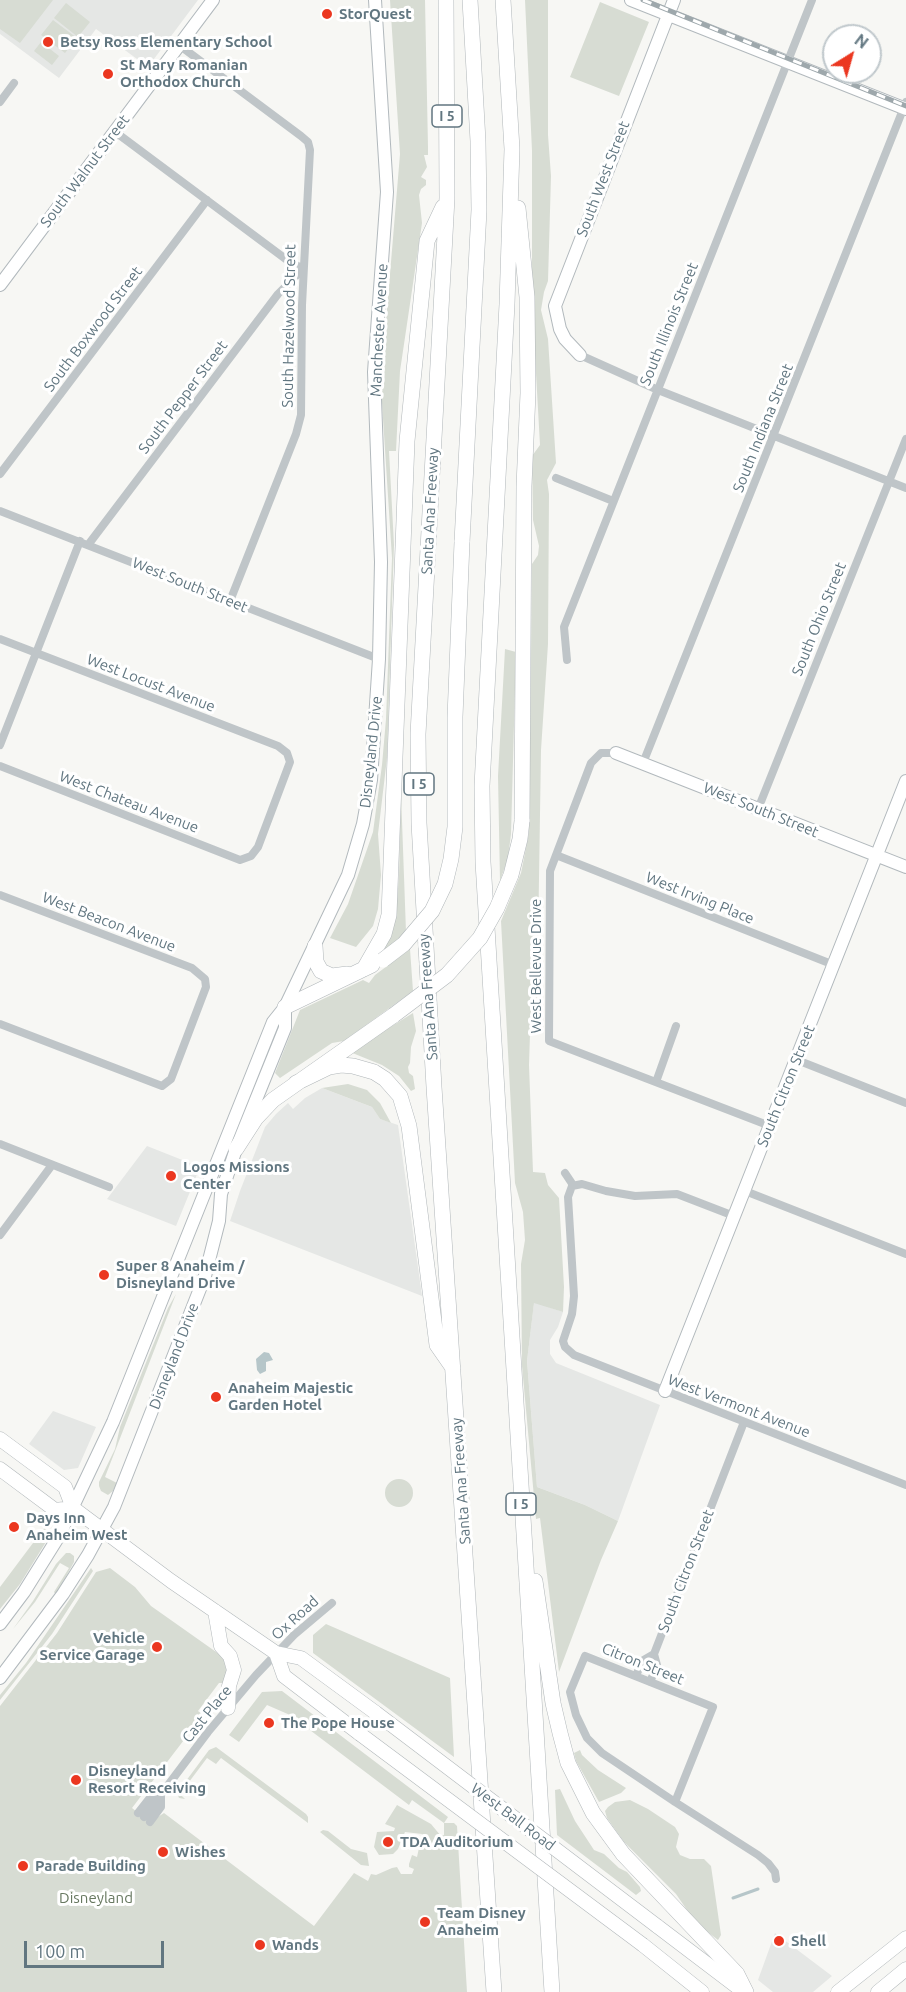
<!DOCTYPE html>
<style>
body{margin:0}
#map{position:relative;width:906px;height:1992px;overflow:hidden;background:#f7f7f4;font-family:Ubuntu,sans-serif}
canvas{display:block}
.north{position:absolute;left:822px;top:24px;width:60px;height:60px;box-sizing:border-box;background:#fff;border:2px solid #c0c8cc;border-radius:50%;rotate:37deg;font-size:16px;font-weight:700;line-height:24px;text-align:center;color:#617680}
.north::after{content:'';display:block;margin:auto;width:21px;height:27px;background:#eb3720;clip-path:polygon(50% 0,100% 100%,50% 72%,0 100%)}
.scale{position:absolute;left:24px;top:1941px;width:140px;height:27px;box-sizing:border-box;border:3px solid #617680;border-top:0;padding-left:8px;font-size:18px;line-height:21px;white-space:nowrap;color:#617680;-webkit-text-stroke:4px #fff;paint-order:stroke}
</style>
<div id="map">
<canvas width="906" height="1992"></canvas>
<div class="north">N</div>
<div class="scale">100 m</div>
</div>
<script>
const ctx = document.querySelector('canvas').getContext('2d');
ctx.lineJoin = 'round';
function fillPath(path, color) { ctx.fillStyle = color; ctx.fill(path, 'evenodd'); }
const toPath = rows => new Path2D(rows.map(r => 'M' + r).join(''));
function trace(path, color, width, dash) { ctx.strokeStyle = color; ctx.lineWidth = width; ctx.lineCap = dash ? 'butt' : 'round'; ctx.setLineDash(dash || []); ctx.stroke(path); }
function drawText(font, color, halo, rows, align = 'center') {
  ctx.font = font + ' Ubuntu,sans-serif'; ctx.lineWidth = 6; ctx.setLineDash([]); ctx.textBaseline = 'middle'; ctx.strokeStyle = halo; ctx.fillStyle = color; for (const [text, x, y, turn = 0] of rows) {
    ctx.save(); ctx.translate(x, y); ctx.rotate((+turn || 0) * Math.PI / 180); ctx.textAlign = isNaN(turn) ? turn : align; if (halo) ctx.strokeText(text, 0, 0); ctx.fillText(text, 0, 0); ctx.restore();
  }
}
fillPath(toPath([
 [0,0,198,0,148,67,96,29,59,78,0,34],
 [322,1088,372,1107,380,1119,398,1125,422,1296,230,1221,240,1191,265,1127,276,1114,288,1103,293,1109,305,1098],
 [147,1146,200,1167,176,1226,107,1199],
 [534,1302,563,1312,558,1327,550,1340,550,1354,556,1363,660,1405,618,1521,585,1505,537,1487,527,1361],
 [53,1411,96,1427,78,1468,64,1470,29,1444],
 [775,1933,832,1976,813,1992,773,1992,758,1980]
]), '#e5e7e5');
fillPath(toPath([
 [0,0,53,0,20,43,0,29],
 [390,0,425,0,428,147,428,155,424,155,427,167,421,177,426,180,426,185,421,189,419,195,422,223,400,371,396,451,389,451,394,545,387,758,378,834,381,875,378,909,373,926,356,947,330,938,348,904,373,832,382,765,386,719,392,558,380,372,386,322,400,154],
 [525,0,548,0,548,135,551,176,548,281,544,292,541,310,548,339,556,463,547,480,549,494,548,644,541,750,537,1007,530,1034,529,1065,533,1172,545,1173,548,1185,559,1198,564,1287,563,1312,534,1303,527,1361,537,1487,585,1505,618,1521,601,1560,559,1672,540,1518,536,1519,522,1366,521,1264,525,1240,523,1212,515,1183,501,921,521,873,529,833,532,564,538,555,539,546,533,520,532,456,540,445,532,302,532,151],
 [600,2,649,22,619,96,570,77],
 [66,3,90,22,78,37,54,18],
 [53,20,77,38,65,53,41,35],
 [41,42,59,56,52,65,34,51],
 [505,649,516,652,511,834,508,858,500,881,498,776],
 [401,793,406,932,381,955,379,952,396,913,399,876],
 [410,949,413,991,344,1041,332,1043,280,1078,275,1073,300,1010,363,980,369,983,375,975],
 [413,1013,416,1031,411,1047,410,1063,408,1067,409,1073,413,1076,415,1089,411,1091,399,1076,382,1065,350,1052],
 [348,1084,367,1090,380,1103,391,1123,380,1119,372,1107,322,1088],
 [176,1294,105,1477,117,1483,113,1491,108,1495,101,1491,99,1486,99,1482,115,1449,120,1427,168,1308],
 '385 1493a14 14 0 1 1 28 0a14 14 0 1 1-28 0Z',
 [45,1527,49,1537,20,1584,0,1609,0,1587],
 [66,1553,70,1553,74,1556,74,1562,56,1595,54,1592,69,1568,60,1563,35,1602,13,1629,33,1601,56,1564],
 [91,1568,93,1571,52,1634,0,1700,0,1695,26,1663],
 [110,1568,135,1587,151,1606,219,1654,225,1661,227,1676,224,1683,219,1683,198,1711,203,1715,132,1808,150,1822,164,1813,314,1926,354,1873,368,1881,371,1874,376,1875,392,1868,397,1867,401,1874,412,1874,414,1869,409,1867,409,1864,412,1855,417,1857,422,1834,405,1832,398,1849,393,1854,379,1855,374,1847,377,1832,394,1831,395,1828,385,1824,397,1805,431,1824,441,1836,444,1835,444,1823,454,1823,457,1826,467,1992,0,1992,0,1706,57,1633,96,1572],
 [326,1624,450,1678,454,1757,313,1653,313,1635],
 [282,1691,448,1817,444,1823,412,1800,409,1805,290,1715,267,1705,239,1742,229,1735,262,1692],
 [216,1747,306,1814,308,1817,308,1823,221,1758,216,1764,207,1758,180,1794,185,1799,179,1798,177,1793,209,1750],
 [580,1750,582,1755,598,1770,626,1788,621,1793,599,1802,576,1761,574,1753],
 [560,1789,575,1821,594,1850,604,1854,619,1868,627,1872,640,1887,641,1891,636,1895,557,1835,555,1790],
 [630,1800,648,1809,675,1827,679,1834,676,1847,680,1855,690,1859,704,1859,711,1866,721,1935,718,1940,696,1923,676,1894,624,1842,607,1818,605,1811,608,1807,615,1802],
 [323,1830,328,1831,351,1849,367,1853,369,1866,361,1865,320,1832]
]), '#d7dcd3');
fillPath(toPath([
 [264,1352,269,1353,273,1360,266,1362,266,1371,260,1374,257,1370,256,1359]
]), '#b6c6c9');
trace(toPath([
 [733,1898,758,1889]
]), '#b6c6c9', 3);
const secondary = toPath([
 [631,0,906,109],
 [0,285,213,0],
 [580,355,565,339,560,329,555,306,674,0],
 [616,753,906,867],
 [665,1391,906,781],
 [0,1624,24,1592,59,1536,113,1422,273,1022,285,1007,348,875,363,824,371,780,379,659,381,562,374,372,387,192,375,0],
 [0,1678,63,1594,88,1555,114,1507,205,1276,219,1221,221,1194,236,1149,285,1028,285,1007]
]);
const primary = toPath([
 [0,1439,65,1487,73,1508,171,1581,276,1653,301,1658,376,1713],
 [0,1469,55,1510,73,1508],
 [215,1611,221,1646,230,1656,234,1670,229,1686,228,1708],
 [276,1653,284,1676,360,1734],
 [657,1926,744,1992],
 [643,1945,702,1992],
 [838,1992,906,1938],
 [878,1992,906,1969]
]);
const highway = toPath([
 [446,0,447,198,418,734,419,823,434,1087,494,1992],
 [503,0,512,149,507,304,482,786,483,862,552,1992],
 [518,208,527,297,528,393,524,486,522,821],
 [462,542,479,210,478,141,470,0],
 [315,946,316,962,321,971,332,976,347,974],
 [364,969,384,934,389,915,407,441,427,241,443,207],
 [285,1007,372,965],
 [296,1083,329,1067,341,1065,353,1066,374,1072,385,1079,400,1096,409,1126,437,1345,453,1368],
 [236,1149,256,1118,273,1100,394,1015],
 [535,1581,553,1703,560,1733,568,1763,593,1813,623,1854,737,1974,746,1992]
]);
trace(secondary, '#b2b9bd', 14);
trace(primary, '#b1b7ba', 15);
trace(highway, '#b0b6b9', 16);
trace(toPath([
 [179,45,301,136,308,142,310,150,302,305,301,415,296,434,230,601],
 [0,102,14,83],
 [580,355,658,390,906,488],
 [0,474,207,200],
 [556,478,613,501],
 [0,511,379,659],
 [88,545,278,294,303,269,287,260,114,131],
 [0,639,278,746,287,753,290,762,258,847,251,856,240,860,0,766],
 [567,660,564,627,812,0],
 [0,745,80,541],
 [616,753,601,753,591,763,550,871,549,1041,770,1126],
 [643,763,906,102],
 [758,809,906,439],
 [556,855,834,965],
 [0,895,192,968,205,979,206,987,171,1079,162,1086,0,1024],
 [797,1060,906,1103],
 [656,1082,676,1026],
 [0,1144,109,1187],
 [565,1173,573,1185],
 [745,1191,906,1254],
 [734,1216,677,1194,635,1196,606,1191,582,1184,572,1186,568,1197,574,1296,572,1314,563,1341,565,1347,574,1355,906,1485],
 [0,1235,52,1165],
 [636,1676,642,1661,654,1654,744,1422],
 [650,1682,657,1665,654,1654],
 [675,1802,713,1707,585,1656,570,1692,576,1715,587,1738,602,1753,675,1802,758,1855,768,1863,775,1872,776,1879],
 [138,1813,149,1799,161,1794],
 [144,1817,208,1732,256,1675,294,1635,332,1603],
 [150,1822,161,1807,161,1794]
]), '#bfc5c8', 8);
trace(secondary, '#fff', 12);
trace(primary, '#fff', 14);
trace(highway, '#fff', 15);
const rail = toPath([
 [643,0,906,106]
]);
trace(rail, '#9ea8ac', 5);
trace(rail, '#fff', 3, [9]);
const primaryBridge = toPath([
 [376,1713,657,1926],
 [360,1734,643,1945]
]);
const highwayBridge = toPath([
 [383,960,404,944,432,911,445,884,451,859,455,827,455,717,462,542],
 [394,1015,447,975,480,938,497,908,511,875,520,839,522,821]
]);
trace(primaryBridge, '#b1b7ba', 15, []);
trace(highwayBridge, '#b0b6b9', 16, []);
trace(primaryBridge, '#fff', 14);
trace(highwayBridge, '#fff', 15);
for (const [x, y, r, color] of [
 [327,14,6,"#eb3720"],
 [48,42,6,"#eb3720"],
 [108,74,6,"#eb3720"],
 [171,1176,6,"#eb3720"],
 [104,1275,6,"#eb3720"],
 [216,1397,6,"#eb3720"],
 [14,1527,6,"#eb3720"],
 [157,1647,6,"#eb3720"],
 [269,1723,6,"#eb3720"],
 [76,1780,6,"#eb3720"],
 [388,1842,6,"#eb3720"],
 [163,1852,6,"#eb3720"],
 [23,1866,6,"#eb3720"],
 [425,1922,6,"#eb3720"],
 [779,1941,6,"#eb3720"],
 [260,1945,6,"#eb3720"]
]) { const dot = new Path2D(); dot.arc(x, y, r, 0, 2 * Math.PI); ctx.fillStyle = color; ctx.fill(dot); trace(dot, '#fff', 2); }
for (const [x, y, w] of [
 [447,116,30],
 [419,784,30],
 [521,1504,30]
]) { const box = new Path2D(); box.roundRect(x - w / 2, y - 11, w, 22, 4.5); ctx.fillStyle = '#fff'; ctx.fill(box); trace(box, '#617680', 1.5); }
drawText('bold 14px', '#617680', null, [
 ["I 5",447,116],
 ["I 5",419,784],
 ["I 5",521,1504]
]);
drawText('bold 15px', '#617680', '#fff', [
 ["StorQuest",339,14],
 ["Betsy Ross Elementary School",60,42],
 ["St Mary Romanian",120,65],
 ["Orthodox Church",120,82],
 ["Logos Missions",183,1167],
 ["Center",183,1184],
 ["Super 8 Anaheim /",116,1266],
 ["Disneyland Drive",116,1283],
 ["Anaheim Majestic",228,1388],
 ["Garden Hotel",228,1405],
 ["Days Inn",26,1518],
 ["Anaheim West",26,1535],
 ["Vehicle",145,1638,"right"],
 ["Service Garage",145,1655,"right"],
 ["The Pope House",281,1723],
 ["Disneyland",88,1771],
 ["Resort Receiving",88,1788],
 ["TDA Auditorium",400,1842],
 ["Wishes",175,1852],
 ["Parade Building",35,1866],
 ["Team Disney",437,1913],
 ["Anaheim",437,1930],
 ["Shell",791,1941],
 ["Wands",272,1945]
], 'left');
drawText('15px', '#617680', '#fff', [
 ["South Walnut Street",85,171,-53],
 ["South West Street",603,179,-69],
 ["South Illinois Street",669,324,-68],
 ["South Hazelwood Street",289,326,-89],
 ["South Boxwood Street",93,329,-53],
 ["Manchester Avenue",379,330,-87],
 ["South Pepper Street",183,397,-53],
 ["South Indiana Street",763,428,-68],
 ["Santa Ana Freeway",430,511,-87],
 ["West South Street",190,585,22],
 ["South Ohio Street",819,619,-68],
 ["West Locust Avenue",151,683,21],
 ["Disneyland Drive",371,752,-84],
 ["West Chateau Avenue",129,802,21],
 ["West South Street",761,810,22],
 ["West Irving Place",700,898,22],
 ["West Beacon Avenue",109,922,21],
 ["West Bellevue Drive",536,966,-90],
 ["Santa Ana Freeway",428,997,-94],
 ["South Citron Street",786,1086,-68],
 ["Disneyland Drive",174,1356,-69],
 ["West Vermont Avenue",739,1406,21],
 ["Santa Ana Freeway",461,1481,-94],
 ["South Citron Street",686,1571,-69],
 ["Ox Road",295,1618,-42],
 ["Citron Street",643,1664,22],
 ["Cast Place",207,1714,-51],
 ["West Ball Road",513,1817,37]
]);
drawText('15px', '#677860', '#fff', [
 ["Disneyland",96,1898]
]);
</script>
